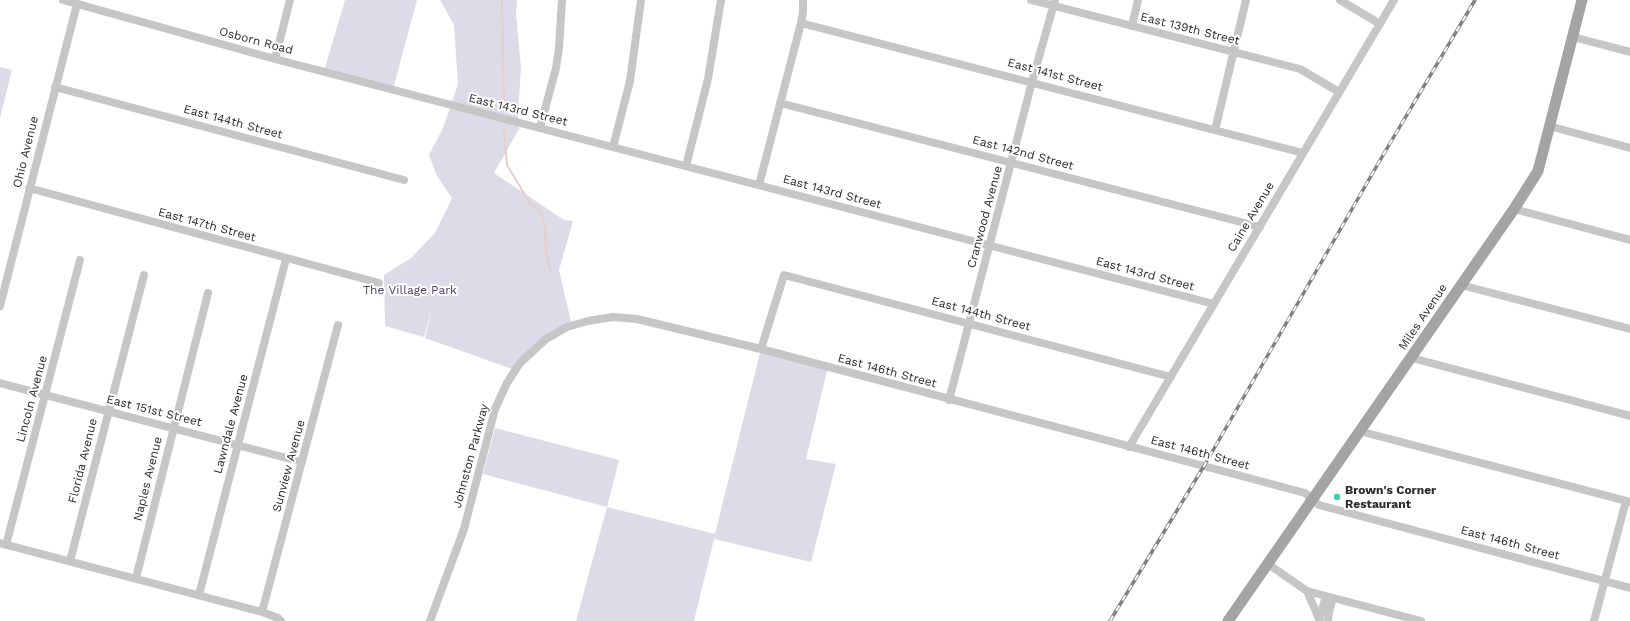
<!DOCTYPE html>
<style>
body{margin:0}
canvas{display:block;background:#fff}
</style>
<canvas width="1630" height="621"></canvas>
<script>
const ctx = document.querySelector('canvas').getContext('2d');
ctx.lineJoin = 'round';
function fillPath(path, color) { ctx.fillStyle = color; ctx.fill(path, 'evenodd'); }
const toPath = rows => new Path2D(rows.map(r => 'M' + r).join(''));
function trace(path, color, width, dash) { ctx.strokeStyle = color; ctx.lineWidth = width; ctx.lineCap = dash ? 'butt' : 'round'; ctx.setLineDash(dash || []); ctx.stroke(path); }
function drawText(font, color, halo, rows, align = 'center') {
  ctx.font = font + ' "Work Sans",sans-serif'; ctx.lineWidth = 4; ctx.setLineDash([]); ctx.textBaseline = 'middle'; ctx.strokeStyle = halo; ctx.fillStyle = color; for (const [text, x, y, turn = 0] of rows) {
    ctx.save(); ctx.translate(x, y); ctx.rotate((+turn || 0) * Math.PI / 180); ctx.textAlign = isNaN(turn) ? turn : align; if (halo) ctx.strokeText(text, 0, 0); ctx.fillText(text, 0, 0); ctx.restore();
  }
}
fillPath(toPath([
 [345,0,417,0,393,89,324,71],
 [440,0,517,0,516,14,521,68,518,112,519,129,494,173,564,220,573,221,559,270,572,326,546,339,515,370,425,338,432,308,424,337,385,326,384,275,411,258,435,233,452,198,437,176,429,155,443,128,458,84,454,25],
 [0,67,12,70,0,118],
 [761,349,828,367,806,459,836,464,811,562,714,539,694,621,576,621,607,507,483,474,495,428,619,460,607,507,715,534]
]), '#dedbe8');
trace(toPath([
 [502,0,504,111],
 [504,130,507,165,530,203,540,211,545,227,546,251,551,273]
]), '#e6cfc9', 2);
trace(toPath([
 [63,0,275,59,1214,304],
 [1031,0,1300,69,1339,92],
 [1340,0,1380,24],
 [801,23,1303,153],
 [1132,26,1138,0],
 [1573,37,1630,52],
 [275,59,290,0],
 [55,87,404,180],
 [780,103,1260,227],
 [1549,126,1630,148],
 [540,128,556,68,559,48,562,0],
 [1215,130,1246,0],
 [613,147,630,81,641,0],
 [686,166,708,79,721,0],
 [759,185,801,23,803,12,803,0],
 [29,188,379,283],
 [1514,209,1630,240],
 [1461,285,1630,329],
 [0,306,77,4],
 [761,349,784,275,1171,377],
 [1412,358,1630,416],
 [0,383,302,462],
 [949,400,1032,82,1055,0],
 [1359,431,1630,502],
 [1129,447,1394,0],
 [0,543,262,612,278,618,281,621],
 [6,545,80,260],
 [70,561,144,275],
 [1268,564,1307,591,1421,621],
 [136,578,208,293],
 [1307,591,1320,621],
 [199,595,286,259],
 [262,612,338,325],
 [1319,620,1326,596],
 [430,621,464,529,495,409,507,383,520,363,546,339,567,327,588,321,613,317,637,319,761,349,1219,470,1305,493,1319,505,1630,588],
 [1328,621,1329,612,1333,598],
 [1594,621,1626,501]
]), '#c6c6c6', 8);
trace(toPath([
 [1228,621,1514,209,1538,171,1582,0]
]), '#a4a4a4', 11);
const rail = toPath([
 [1110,621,1204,466,1386,150,1475,0]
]);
trace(rail, '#818181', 3.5);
trace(rail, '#fff', 2, [6]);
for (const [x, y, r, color] of [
 [1337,497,4,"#41cfab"]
]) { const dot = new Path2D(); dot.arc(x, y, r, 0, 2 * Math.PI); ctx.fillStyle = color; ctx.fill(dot); trace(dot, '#fff', 1.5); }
drawText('12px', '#2c2c2c', '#fff', [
 ["East 139th Street",1190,29,14],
 ["Osborn Road",256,41,15],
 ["East 141st Street",1055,75,15],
 ["East 143rd Street",518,110,14],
 ["East 144th Street",233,122,15],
 ["Ohio Avenue",26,152,-76],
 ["East 142nd Street",1023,153,15],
 ["East 143rd Street",832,192,15],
 ["Cranwood Avenue",985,217,-75],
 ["Caine Avenue",1251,217,-59],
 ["East 147th Street",207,225,15],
 ["East 143rd Street",1145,274,15],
 ["East 144th Street",981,314,15],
 ["Miles Avenue",1423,317,-56],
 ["East 146th Street",887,371,15],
 ["Lincoln Avenue",32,399,-75],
 ["East 151st Street",154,411,14],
 ["Lawndale Avenue",231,424,-75],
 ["East 146th Street",1200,453,15],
 ["Johnston Parkway",471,456,-75],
 ["Florida Avenue",83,461,-76],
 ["Sunview Avenue",289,466,-75],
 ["Naples Avenue",148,479,-76],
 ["East 146th Street",1510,543,15]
]);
drawText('12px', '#4b3f62', '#fff', [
 ["The Village Park",410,290]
]);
drawText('bold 12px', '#2c2c2c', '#fff', [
 ["Brown's Corner",1345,490],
 ["Restaurant",1345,504]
], 'left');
</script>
